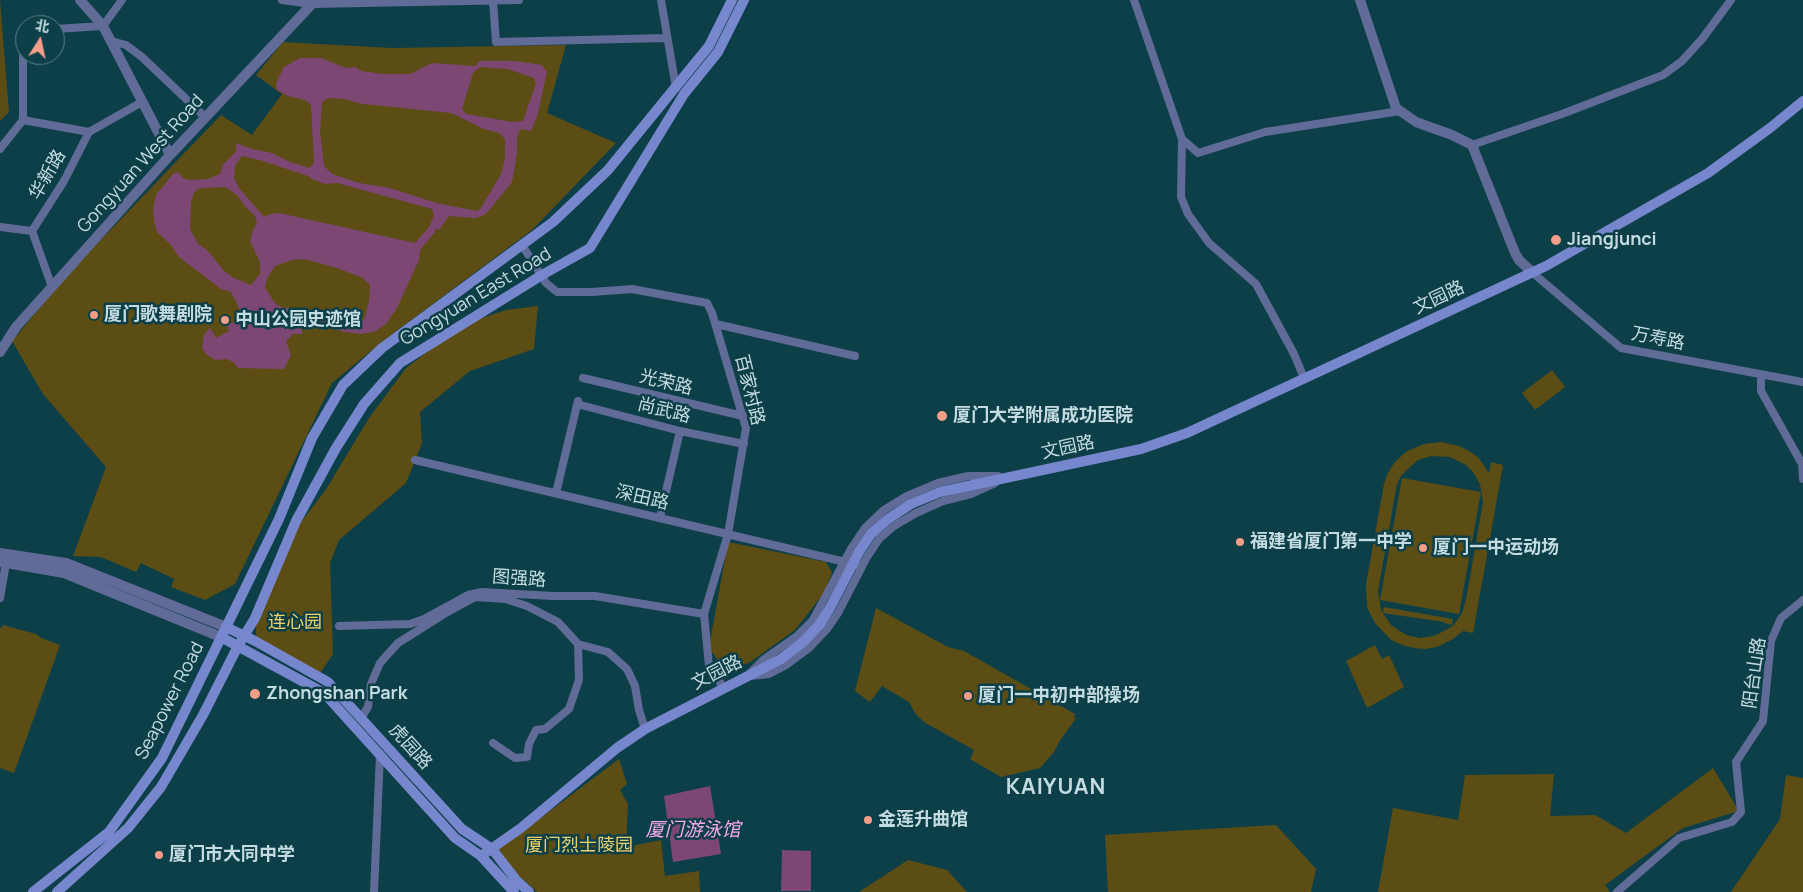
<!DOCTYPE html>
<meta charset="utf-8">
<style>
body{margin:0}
#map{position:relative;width:1803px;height:892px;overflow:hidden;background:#0d3f48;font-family:Manrope,"Noto Sans SC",sans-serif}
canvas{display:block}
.north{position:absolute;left:15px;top:15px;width:50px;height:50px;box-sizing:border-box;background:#0d3f48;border:1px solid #567e85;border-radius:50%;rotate:10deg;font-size:14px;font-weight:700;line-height:20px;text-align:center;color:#c4dce1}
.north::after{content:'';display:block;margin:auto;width:18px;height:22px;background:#f49e8a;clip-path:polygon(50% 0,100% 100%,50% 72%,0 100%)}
</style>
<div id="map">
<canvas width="1803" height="892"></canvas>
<div class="north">北</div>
</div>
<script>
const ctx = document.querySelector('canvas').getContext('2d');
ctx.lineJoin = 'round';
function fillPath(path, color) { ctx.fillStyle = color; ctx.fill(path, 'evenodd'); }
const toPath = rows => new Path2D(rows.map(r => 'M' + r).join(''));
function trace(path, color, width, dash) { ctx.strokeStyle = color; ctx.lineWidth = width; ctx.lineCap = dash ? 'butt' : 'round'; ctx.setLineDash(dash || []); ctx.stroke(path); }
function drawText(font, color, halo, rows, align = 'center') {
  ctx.font = font + ' Manrope,"Noto Sans SC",sans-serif'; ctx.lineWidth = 5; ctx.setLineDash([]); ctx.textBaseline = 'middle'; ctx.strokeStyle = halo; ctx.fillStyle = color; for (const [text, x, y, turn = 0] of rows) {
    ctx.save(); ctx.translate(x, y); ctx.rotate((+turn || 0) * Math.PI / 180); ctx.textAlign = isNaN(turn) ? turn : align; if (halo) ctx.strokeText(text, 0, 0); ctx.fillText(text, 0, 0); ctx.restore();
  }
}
fillPath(toPath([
 [0,0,9,112,0,121],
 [283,42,392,48,566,45,547,113,616,143,532,230,383,341,332,383,235,584,205,600,171,587,174,579,141,563,136,572,101,557,73,556,106,467,43,394,12,341,68,274,221,115,252,135,282,94,256,75],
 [538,306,534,349,470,371,420,412,422,443,406,483,339,540,330,563,333,654,317,678,257,644,255,614,301,522,325,491,369,418,406,368,464,324,506,310],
 [1552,370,1565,387,1535,410,1522,393],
 [1441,442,1459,446,1469,451,1479,458,1489,473,1491,462,1503,465,1473,633,1463,631,1453,639,1437,647,1425,649,1414,648,1402,645,1391,640,1375,623,1367,607,1366,584,1384,484,1388,473,1394,463,1407,451,1424,444],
 [1431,456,1450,457,1466,465,1473,472,1480,484,1483,502,1466,600,1462,613,1454,625,1446,630,1434,636,1420,638,1406,635,1391,625,1381,610,1378,591,1397,484,1401,476,1411,466,1418,460],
 [1402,478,1481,492,1459,614,1380,600],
 [728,542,826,562,832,573,824,593,795,630,749,663,723,669,709,647],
 [1384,607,1453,619,1452,625,1444,623,1444,622,1383,613],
 [876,608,948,647,964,651,1075,714,1074,717,1076,718,1059,742,1054,752,1040,768,1001,777,970,759,974,750,924,722,915,713,909,702,882,686,870,702,855,691],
 [3,625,36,634,41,638,60,645,14,773,0,768,0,629],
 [1375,645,1382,659,1389,655,1404,687,1367,708,1346,661],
 [619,759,627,784,620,790,628,804,626,847,661,840,665,876,699,871,700,892,537,892,494,853],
 [1713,768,1739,811,1683,828,1605,885,1610,892,1378,892,1393,808,1458,820,1465,775,1554,774,1550,816,1595,815,1626,833],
 [1786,775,1803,778,1803,892,1731,892,1780,819],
 [1276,825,1316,869,1311,892,1108,892,1105,835],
 [908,860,947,870,967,892,859,892]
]), '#5c4d15');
fillPath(toPath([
 [300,58,321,58,346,68,355,67,361,71,383,74,410,74,432,63,475,66,480,61,515,61,542,65,547,72,537,117,531,131,521,129,517,137,517,154,512,182,486,214,476,218,449,216,439,230,435,229,435,232,420,250,419,260,397,308,386,324,374,332,361,334,345,332,305,321,301,323,302,334,293,334,286,341,291,355,284,369,238,368,233,362,226,359,216,360,207,355,202,348,204,335,210,328,216,338,229,331,227,326,243,316,231,292,221,289,179,257,171,245,157,232,154,222,153,208,156,195,173,174,178,172,183,178,189,180,208,179,220,174,223,165,236,151,236,143,252,149,272,153,290,162,310,168,314,162,311,105,305,100,288,96,277,90,276,83,284,67],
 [480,67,508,69,534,78,536,83,523,121,512,122,466,114,462,109,473,73],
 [329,98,344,99,363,104,451,113,484,129,499,133,505,139,505,159,501,174,481,208,477,211,436,203,390,188,359,183,332,174,324,166,320,131,322,102],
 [242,156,263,161,308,176,312,179,325,184,337,183,432,209,434,216,429,227,415,243,279,213,271,214,264,217,239,188,234,178,235,166],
 [226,187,238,196,244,205,255,216,257,223,253,230,250,241,260,262,260,274,251,285,232,277,224,271,207,250,198,244,190,229,191,202,194,192,200,188],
 [305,259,337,268,363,278,370,285,369,301,365,317,362,322,350,322,309,312,281,307,275,303,265,288,266,281,269,275,275,266,292,260],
 [710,786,721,854,673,862,664,796],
 [782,850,811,851,811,891,781,891]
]), '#7d4774');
trace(toPath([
 [282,0,312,4,519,0],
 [661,0,676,88],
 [1134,0,1182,139,1181,197,1188,214,1209,243,1256,284,1294,354,1304,378],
 [493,1,496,42,667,38],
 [55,29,103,26,122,0],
 [111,41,126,45,142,57,205,117],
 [23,120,89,132,142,102],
 [1182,139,1198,153,1265,132,1400,111],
 [1472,145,1562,114,1663,75,1682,61,1702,39,1731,0],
 [0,149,23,120,23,30,25,30],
 [0,227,32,231,64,181,89,132],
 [32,231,52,287],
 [522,245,546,283,557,292,592,292,632,289,707,303,712,313,746,428,728,534,704,614,709,666,723,687],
 [1533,273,1621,348,1803,382],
 [716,324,855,356],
 [1761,375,1761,391,1802,464,1803,479],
 [583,378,743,416],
 [577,404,680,431,744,444],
 [415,460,862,566],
 [556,493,578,401],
 [660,517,680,431],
 [0,598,6,563],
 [339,626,410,624,424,619,468,595,482,592,553,596,595,596,704,614],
 [750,673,763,660,797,636,813,620,851,549,865,528,884,510,907,496,938,483,968,476,998,476],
 [751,676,769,674,786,665,809,648,827,629,838,613,867,557,879,539,894,526,916,513,943,501,971,494,995,483],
 [361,718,368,707,371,684,380,663,398,643,444,614,475,597,505,599,527,606,558,622,578,644,608,652,627,669,635,686,639,710,645,729],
 [493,743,515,758,527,757,529,744,536,730,545,729,569,709,579,680,578,644],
 [374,892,380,754],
 [1617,892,1679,838,1732,822,1741,812,1736,762,1763,721,1771,641,1781,618,1803,600]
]), '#616b97', 8);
trace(toPath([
 [80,0,103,26,170,155],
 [1360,0,1396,108,1416,122,1452,135,1472,145,1515,253,1519,260,1533,273],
 [0,352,16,327,170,155,312,4],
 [0,553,66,563,226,627],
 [0,562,64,573,221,637]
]), '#616b97', 10);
trace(toPath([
 [911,504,940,492,1141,449,1187,433,1546,266,1708,173,1770,128,1803,101],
 [226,627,255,641,328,682,462,829,492,849,517,881,529,892],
 [221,637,324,693,455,838,481,856,514,892],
 [481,856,521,828,617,748,645,729,781,659,803,642,820,624],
 [33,892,109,832,162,758,279,519,312,438,343,385,382,348,553,222,608,170,709,46,732,0],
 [57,892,128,828,161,787,203,715,238,646,255,618,296,521,336,448,364,404,400,363,542,275,590,248,684,94,718,52,744,0]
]), '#7787cd', 10);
trace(toPath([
 [820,624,830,608,859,552,871,534,888,519,911,504]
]), '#7787cd', 10);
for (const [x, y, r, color] of [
 [1556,240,6,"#f49e8a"],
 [94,315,5,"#f49e8a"],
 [225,320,5,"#f49e8a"],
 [942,416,6,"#f49e8a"],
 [1240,542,5,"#f49e8a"],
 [1423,548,5,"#f49e8a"],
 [255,694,6,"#f49e8a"],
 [968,696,5,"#f49e8a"],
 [868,820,5,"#f49e8a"],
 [159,855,5,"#f49e8a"]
]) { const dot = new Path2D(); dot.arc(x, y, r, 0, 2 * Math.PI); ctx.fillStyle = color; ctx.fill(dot); trace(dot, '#0d3f48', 2); }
drawText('18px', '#c4dce1', '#0d3f48', [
 ["Gongyuan West Road",141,164,-48],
 ["华新路",48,175,-60],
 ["Gongyuan East Road",476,297,-31],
 ["文园路",1439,298,-25],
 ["万寿路",1658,339,11],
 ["光荣路",666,383,14],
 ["百家村路",749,390,76],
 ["尚武路",664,411,14],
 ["文园路",1068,448,-12],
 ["深田路",642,498,13],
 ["图强路",519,579,4],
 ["文园路",717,673,-27],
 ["阳台山路",1755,673,-82],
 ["Seapower Road",170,701,-63],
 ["虎园路",410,747,48]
]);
drawText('bold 18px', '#c4dce1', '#0d3f48', [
 ["Jiangjunci",1567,240],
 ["厦门歌舞剧院",104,315],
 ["中山公园史迹馆",235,320],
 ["厦门大学附属成功医院",953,416],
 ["福建省厦门第一中学",1250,542],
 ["厦门一中运动场",1433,548],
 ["Zhongshan Park",266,694],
 ["厦门一中初中部操场",978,696],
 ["金莲升曲馆",878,820],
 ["厦门市大同中学",169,855]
], 'left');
drawText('18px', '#eed06a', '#0d3f48', [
 ["连心园",295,623],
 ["厦门烈士陵园",579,846]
]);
drawText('italic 19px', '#faa9eb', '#0d3f48', [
 ["厦门游泳馆",693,831]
]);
ctx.letterSpacing = '1px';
drawText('bold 22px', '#c4dce1', '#0d3f48', [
 ["KAIYUAN",1056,788]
]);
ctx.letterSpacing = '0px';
</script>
